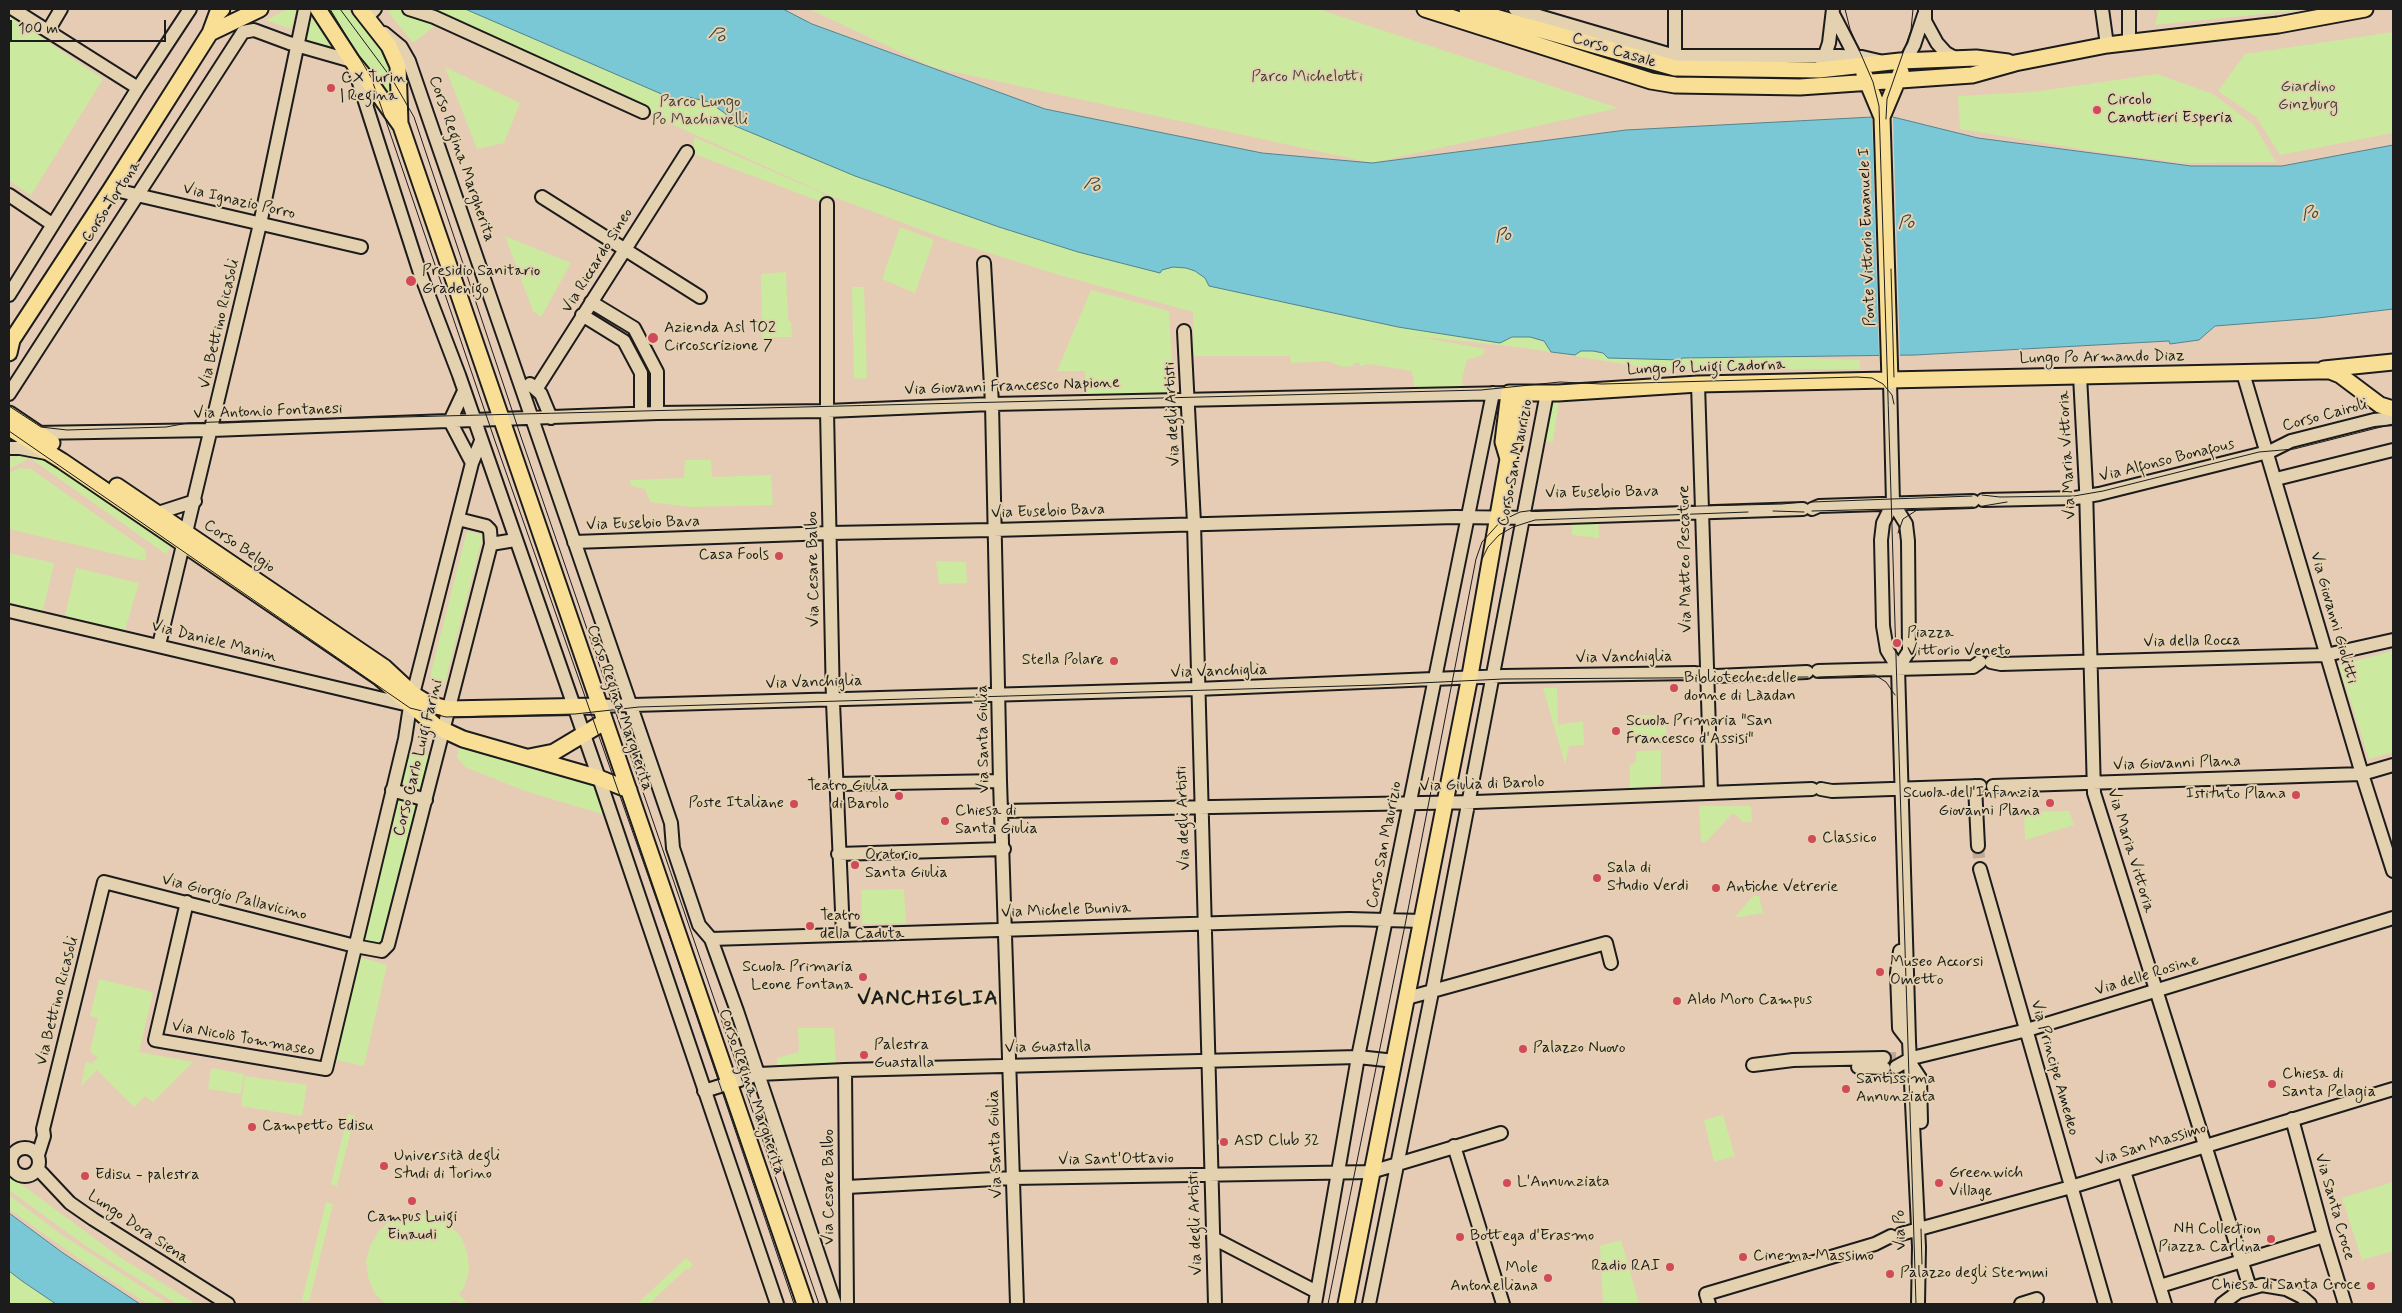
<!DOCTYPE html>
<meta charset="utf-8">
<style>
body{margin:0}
#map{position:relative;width:2402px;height:1313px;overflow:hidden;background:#e6ccb5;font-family:Mynerve,sans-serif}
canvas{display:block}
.frame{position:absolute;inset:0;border:10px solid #1c1c1c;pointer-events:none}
.scale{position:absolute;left:10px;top:20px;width:156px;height:22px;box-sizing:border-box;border:2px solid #1c1c1c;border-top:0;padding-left:6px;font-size:15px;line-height:18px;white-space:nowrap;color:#1c1c1c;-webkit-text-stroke:4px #e4d1af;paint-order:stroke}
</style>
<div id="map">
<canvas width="2402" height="1313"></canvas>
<div class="frame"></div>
<div class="scale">100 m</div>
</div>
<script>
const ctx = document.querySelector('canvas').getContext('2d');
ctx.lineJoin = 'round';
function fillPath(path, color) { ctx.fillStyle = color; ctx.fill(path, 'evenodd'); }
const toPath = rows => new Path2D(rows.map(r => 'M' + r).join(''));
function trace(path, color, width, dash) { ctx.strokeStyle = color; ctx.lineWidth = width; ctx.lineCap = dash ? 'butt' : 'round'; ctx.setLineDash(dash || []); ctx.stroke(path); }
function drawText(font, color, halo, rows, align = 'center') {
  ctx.font = font + ' Mynerve,sans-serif'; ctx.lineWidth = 4; ctx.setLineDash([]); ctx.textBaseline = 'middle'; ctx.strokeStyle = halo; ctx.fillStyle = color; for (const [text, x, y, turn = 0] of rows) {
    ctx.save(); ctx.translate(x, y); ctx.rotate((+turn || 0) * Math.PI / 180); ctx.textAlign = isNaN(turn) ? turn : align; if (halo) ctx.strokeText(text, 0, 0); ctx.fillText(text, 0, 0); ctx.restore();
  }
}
fillPath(toPath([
 [288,9,296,9,291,29,266,20],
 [328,9,347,9,382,47,391,69,394,108,326,12],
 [392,9,399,9,436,25,413,43,392,17,389,11],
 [409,9,497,9,1520,329,1613,352,1860,360,1860,369,1654,369,1525,348,1415,336,1485,349,1483,355,1467,360,1462,379,1463,393,1433,394,1414,385,1412,371,1369,364,1360,366,1360,363,1354,363,1354,366,1343,367,1328,361,1291,363,1290,356,1194,356,1193,312,1056,274,951,241,826,194,546,67],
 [809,9,1318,9,1618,108,1372,163,932,67],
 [2159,9,2310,9,2155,25],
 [9,16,103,79,31,195,9,181],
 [311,17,325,32,336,52,305,42],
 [2393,32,2393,133,2280,155,2256,117,2218,91,2245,54],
 [445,67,520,103,504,143,477,149],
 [2157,74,2213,94,2254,125,2276,162,2184,163,2099,152,1960,129,1958,96,2033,92],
 [694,137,822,193,827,204,694,154],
 [900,227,934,240,915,293,882,279],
 [505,236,571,263,541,317,533,311],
 [786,272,788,321,791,322,792,337,762,337,761,274],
 [852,287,864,287,867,378,854,379],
 [1091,290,1169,311,1174,393,1085,397,1085,371,1057,371],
 [1547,399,1559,399,1553,442,1540,439],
 [20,454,39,454,171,546,166,554,30,458,9,469,11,455,16,457],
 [685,460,711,460,712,477,771,475,773,505,690,507,650,502,645,489,631,486,630,480,684,478],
 [20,468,31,469,146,550,145,561,9,529,9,473],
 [1571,516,1598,516,1599,538,1572,535],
 [467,531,483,535,444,685,430,676],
 [9,553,54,563,43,611,9,603],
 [936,561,966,562,967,583,939,584],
 [76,568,139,583,125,630,65,616],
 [2393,651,2393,752,2369,759,2339,665],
 [1543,688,1557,688,1558,725,1583,721,1584,745,1569,746,1565,764],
 [1636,715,1665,716,1667,739,1661,744,1638,745,1631,739,1630,722],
 [460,742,599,778,612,817,525,791,465,767,457,757],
 [1661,750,1661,785,1630,788,1630,765,1636,762,1636,751],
 [409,751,431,756,423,789,401,783],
 [399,798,420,803,384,949,363,943],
 [1699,806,1751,806,1752,822,1743,822,1733,813,1706,842,1701,842],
 [2069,811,2074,825,2025,840,2024,812],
 [904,889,906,923,862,924,861,890],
 [1753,896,1759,896,1763,913,1734,918],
 [359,957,387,965,364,1066,336,1060],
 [99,979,153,992,139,1052,193,1062,153,1102,145,1096,134,1107,97,1070,81,1086,86,1061,91,1064,98,1058,90,1051,98,1018,90,1016],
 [798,1028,834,1028,836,1065,777,1068,777,1058,799,1052],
 [211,1068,244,1074,241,1094,208,1089],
 [245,1076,307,1085,302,1116,241,1106],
 [348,1114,355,1116,337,1186,331,1184],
 [1723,1115,1735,1156,1714,1162,1704,1120],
 [9,1175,121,1258,196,1304,177,1304,86,1246,9,1190],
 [2393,1182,2393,1251,2362,1260,2342,1198],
 [9,1195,62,1235,168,1304,148,1304,96,1271,9,1209],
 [326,1202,333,1204,309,1302,302,1300],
 [419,1213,434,1216,449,1224,461,1237,467,1252,469,1269,465,1286,459,1294,468,1304,460,1304,455,1300,450,1304,385,1304,374,1292,368,1277,366,1261,370,1246,378,1232,390,1221,404,1215],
 [1621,1240,1639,1304,1603,1304,1600,1246],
 [686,1258,693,1265,688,1270,686,1269,649,1304,637,1304],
 [9,1271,22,1281,56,1304,9,1304]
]), '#cce9a0');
const water = toPath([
 [465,9,783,9,812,24,1045,109,1262,153,1372,163,1626,130,1872,117,1893,117,1978,138,2191,166,2282,166,2393,145,2393,309,2318,318,2215,326,2199,340,2170,344,2169,341,1915,355,1682,358,1681,360,1608,358,1603,353,1593,351,1581,351,1575,355,1551,352,1544,341,1530,337,1512,337,1500,343,1398,327,1209,286,1205,278,1195,271,1186,268,1173,267,1162,270,1160,273,1078,252,999,227,855,176,728,123,726,114,709,102,688,97,680,102,465,9],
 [9,1213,63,1253,140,1304,56,1304,22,1281,9,1271,9,1213]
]);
fillPath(water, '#7ac8d6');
trace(water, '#54838c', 1);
fillPath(toPath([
 [1872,117,1893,117,1900,356,1879,356]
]), '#e6ccb5');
trace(toPath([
 [1978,846,1980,869],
 [1884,1058,1896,1058]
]), '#bea996', 12, [12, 6]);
const minor = toPath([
 [13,9,138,88],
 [409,9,434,17,643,112],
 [1515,9,1675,56,1840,56,1862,57,1879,61],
 [1925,9,1925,21,1937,43,1946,53,1957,59],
 [2102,9,2107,45],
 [2129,9,2129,42],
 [1833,14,1858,62],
 [367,17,375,9],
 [48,31,61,9],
 [384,33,401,47,409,61,656,779,671,823,673,848,699,925,711,939,737,1011,835,1304],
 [1906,60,1914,45,1924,15],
 [1675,64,1675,9],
 [1822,64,1829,43,1833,9],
 [111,189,361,247],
 [9,195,52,224],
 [542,197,700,297],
 [827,204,827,411,833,702,843,934],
 [984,263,992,404,1000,781,1017,1304],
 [9,295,138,88,190,9],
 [591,302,634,328,657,372,657,413],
 [582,315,624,341,641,373,641,413],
 [1184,331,1194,523,1215,1304],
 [2243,373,2362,774,2393,871],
 [2080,376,2086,488,2094,793,2250,1288],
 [1890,381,1893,503,1906,524,1908,541,1909,651,1898,668],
 [530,384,541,394,551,418],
 [1698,384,1711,793],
 [537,388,687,152],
 [464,391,450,421,472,463],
 [9,394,243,32,254,30,289,43,352,61,419,270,459,375,599,778,777,1304],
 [35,433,212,430,657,413,827,411,992,404,1509,393],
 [9,448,20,448,46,453],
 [2276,479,2393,450],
 [1983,500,2075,498,2099,494,2256,455,2271,451,2291,441,2374,420,2393,418],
 [1893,503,1883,523,1881,540,1883,626,1887,650,1898,668,1909,1041,1919,1247,1918,1304],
 [1812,509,1819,506,1973,501],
 [158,513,195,501],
 [574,542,830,533,994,530,1455,517,1537,518,1803,509],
 [491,544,515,540],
 [9,611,413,706],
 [159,645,260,224,305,9],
 [1991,662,2001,664,2326,655,2393,640],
 [1818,671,1973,667,1980,662],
 [598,706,1197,689,1504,676,1694,673,1716,676,1807,672],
 [836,784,1000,781],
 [1975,786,1978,846],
 [1993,786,2362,774,2393,765],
 [1821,789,1832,791,1980,786],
 [392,790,426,800],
 [1002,811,1475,802,1812,789],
 [838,854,1004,849],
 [1980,869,2105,1304],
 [187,902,155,1040,326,1069,405,739,410,706,472,463,481,441],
 [711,939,1349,919,1422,921],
 [1900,951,1897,973,1899,1028,1909,1041],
 [1407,998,1606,943,1611,963],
 [1910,1063,1920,1078,1921,1122],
 [1753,1065,1793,1060,1884,1058],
 [1858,1067,1884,1068],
 [1896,1067,1912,1058,2027,1030,2393,918],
 [845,1070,847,1304],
 [704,1091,759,1074,845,1070,1358,1057,1395,1061],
 [2292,1119,2324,1236,2345,1304],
 [1454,1146,1503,1304],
 '11 1162a14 14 0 1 1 28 0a14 14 0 1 1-28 0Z',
 [38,1155,44,1136,43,1129,104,882,355,946,382,951,388,945,491,544,490,530,486,526,458,519],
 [38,1169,70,1203,93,1219,228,1304],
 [2124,1171,2165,1304],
 [847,1187,1013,1178,1371,1172,1501,1133],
 [1901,1234,2071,1187,2393,1089],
 [1213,1238,1317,1292],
 [2160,1286,2324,1236],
 [1315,1304,1358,1057,1493,393],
 [1369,1304,1432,992,1547,393],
 [1709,1304,1706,1294,1875,1244,1891,1236],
 [2021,1304,2037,1299],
 [2222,1304,2238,1292,2262,1285,2286,1289,2302,1297,2310,1304]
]);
const major = toPath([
 [318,9,352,61,374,88,401,126,805,1304],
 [360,9,389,46,398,66,400,123],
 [1425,9,1651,81,1675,85,1800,87,1972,75,2015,63,2107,45,2278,25,2365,9],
 [1467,9,1675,68,1819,70,1900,61,1976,58,2008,62],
 [210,33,260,9],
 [1864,74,1882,117,1890,381],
 [1882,117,1901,72],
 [9,353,12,340,111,189,210,33,217,14,222,9],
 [2324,369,2393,362],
 [9,414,52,443],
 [9,428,62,461,380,678,437,727,463,739,599,778,629,790],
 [1508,459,1503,442,1509,393,1558,393,1698,384,2316,371,2330,371,2340,375,2380,405,2393,409],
 [117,486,384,667,414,695,429,704,448,709,598,706],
 [529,757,554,752,604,722],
 [1346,1304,1469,681,1508,459,1514,446,1522,394]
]);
trace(minor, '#1c1c1c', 16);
trace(major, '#1c1c1c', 19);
trace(minor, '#e4d1af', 12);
trace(major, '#f9df96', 15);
trace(toPath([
 [330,9,371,77,495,441,670,938,794,1304],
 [340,9,392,79,414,117,522,440,819,1304],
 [1845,9,1850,29,1873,82,1879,106,1916,1304],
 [1886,119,1887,99,1911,30,1913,9],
 [1891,269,1894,377],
 [9,406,41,427,67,430,166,427,188,423,242,421,1481,390,1560,382,1602,384,1857,377,1872,378,1883,384,1892,395,1894,404],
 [9,431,410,708,446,717,575,714,639,707,1378,685,1503,679,1808,677],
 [1982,495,2000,497,2074,496,2103,491,2259,452,2294,449,2393,424],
 [1812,502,1972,496],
 [1983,506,2007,502],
 [1773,511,1804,512],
 [1812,511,1973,507],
 [1898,533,1903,519,1917,510],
 [1482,559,1488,547,1499,535,1513,527,1535,520,1748,512],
 [1818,677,1875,675,1886,682,1895,695],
 [1921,1229,1922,1264],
 [1328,1304,1406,920,1476,559,1482,542,1501,521,1520,512,1535,510,1782,504,1803,502]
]), '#1c1c1c', 1);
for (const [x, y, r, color] of [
 [331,88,5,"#d1495b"],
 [2097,110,5,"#d1495b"],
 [411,281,6,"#d1495b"],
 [653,338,6,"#d1495b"],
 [779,556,5,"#d1495b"],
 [1897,643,5,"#d1495b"],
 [1114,661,5,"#d1495b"],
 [1674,688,5,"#d1495b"],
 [1616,731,5,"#d1495b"],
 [2296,795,5,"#d1495b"],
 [899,796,5,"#d1495b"],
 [2050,803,5,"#d1495b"],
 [794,804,5,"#d1495b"],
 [945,821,5,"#d1495b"],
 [1812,839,5,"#d1495b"],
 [855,865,5,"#d1495b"],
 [1597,878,5,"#d1495b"],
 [1716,888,5,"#d1495b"],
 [810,926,5,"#d1495b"],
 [1880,972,5,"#d1495b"],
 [863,977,5,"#d1495b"],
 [1677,1001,5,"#d1495b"],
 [1523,1049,5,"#d1495b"],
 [864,1055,5,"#d1495b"],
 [2272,1084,5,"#d1495b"],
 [1846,1089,5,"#d1495b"],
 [252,1127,5,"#d1495b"],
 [1224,1142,5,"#d1495b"],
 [384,1166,5,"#d1495b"],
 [85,1176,5,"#d1495b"],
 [1507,1183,5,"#d1495b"],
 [1939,1183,5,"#d1495b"],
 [412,1201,5,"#d1495b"],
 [1460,1237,5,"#d1495b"],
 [2271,1239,5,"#d1495b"],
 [1743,1257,5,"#d1495b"],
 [1670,1267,5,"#d1495b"],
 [1890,1274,5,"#d1495b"],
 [1548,1278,5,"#d1495b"],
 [2371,1286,5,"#d1495b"]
]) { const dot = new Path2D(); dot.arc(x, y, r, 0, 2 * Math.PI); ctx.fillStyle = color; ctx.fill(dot); trace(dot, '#e4d1af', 2); }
drawText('16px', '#1c1c1c', '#e4d1af', [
 ["Corso Casale",1614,51,17],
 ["Corso Regina Margherita",461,159,71],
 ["Corso Tortona",112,202,-57],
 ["Via Ignazio Porro",239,202,13],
 ["Ponte Vittorio Emanuele I",1868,237,-92],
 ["Via Riccardo Sineo",598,261,-58],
 ["Via Bettino Ricasoli",220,324,-77],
 ["Lungo Po Armando Diaz",2102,358,-1],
 ["Lungo Po Luigi Cadorna",1706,368,-2],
 ["Via Giovanni Francesco Napione",1012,387,-2],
 ["Via Antonio Fontanesi",268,412,-2],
 ["Via degli Artisti",1173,414,-93],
 ["Corso Cairoli",2325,416,-15],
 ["Via Maria Vittoria",2068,455,-93],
 ["Via Alfonso Bonafous",2167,461,-14],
 ["Corso San Maurizio",1516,463,-79],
 ["Via Eusebio Bava",1602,493,-1],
 ["Via Eusebio Bava",1048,512,-2],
 ["Via Eusebio Bava",643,524,-2],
 ["Corso Belgio",239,547,34],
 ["Via Matteo Pescatore",1686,559,-91],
 ["Via Cesare Balbo",814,569,-91],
 ["Via Giovanni Giolitti",2333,618,74],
 ["Via Daniele Manin",214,642,14],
 ["Via della Rocca",2192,642,-1],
 ["Via Vanchiglia",1624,658,-1],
 ["Via Vanchiglia",1219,672,-2],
 ["Via Vanchiglia",814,683,-2],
 ["Corso Regina Margherita",619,708,71],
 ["Via Santa Giulia",984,739,-91],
 ["Corso Carlo Luigi Farini",419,758,-76],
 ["Via Giovanni Plana",2177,764,-2],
 ["Via Giulia di Barolo",1482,785,-2],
 ["Via degli Artisti",1184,818,-92],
 ["Corso San Maurizio",1385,845,-79],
 ["Via Maria Vittoria",2130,851,73],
 ["Via Giorgio Pallavicino",234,898,14],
 ["Via Michele Buniva",1066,911,-2],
 ["Via delle Rosine",2147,976,-17],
 ["Via Bettino Ricasoli",58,1001,-76],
 ["Via Nicolò Tommaseo",243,1039,10],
 ["Via Guastalla",1048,1048,-1],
 ["Via Principe Amedeo",2054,1068,74],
 ["Corso Regina Margherita",751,1092,71],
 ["Via Santa Giulia",996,1144,-92],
 ["Via San Massimo",2151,1145,-17],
 ["Via Sant'Ottavio",1116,1160,-1],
 ["Via Cesare Balbo",830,1187,-90],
 ["Via Santa Croce",2334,1207,74],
 ["Via degli Artisti",1196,1223,-92],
 ["Lungo Dora Siena",138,1228,34],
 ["Via Po",1901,1230,-92]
]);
drawText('16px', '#3f4536', '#e4d1af', [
 ["Parco Michelotti",1307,78],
 ["Giardino",2308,88],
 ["Ginzburg",2308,106],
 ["Parco Lungo",700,103],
 ["Po Machiavelli",700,121]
]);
drawText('16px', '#1c1c1c', '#e4d1af', [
 ["CX Turin",341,79],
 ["| Regina",341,97],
 ["Circolo",2107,101],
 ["Canottieri Esperia",2107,119],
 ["Presidio Sanitario",422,272],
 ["Gradenigo",422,290],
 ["Azienda Asl TO2",664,329],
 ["Circoscrizione 7",664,347],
 ["Casa Fools",769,556,"right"],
 ["Piazza",1907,634],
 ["Vittorio Veneto",1907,652],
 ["Stella Polare",1104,661,"right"],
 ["Biblioteche delle",1684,679],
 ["donne di Làadan",1684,697],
 ["Scuola Primaria \"San",1626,722],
 ["Francesco d'Assisi\"",1626,740],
 ["Teatro Giulia",889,787,"right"],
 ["di Barolo",889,805,"right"],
 ["Scuola dell'Infanzia",2040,794,"right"],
 ["Giovanni Plana",2040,812,"right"],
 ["Istituto Plana",2286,795,"right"],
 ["Poste Italiane",784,804,"right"],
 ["Chiesa di",955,812],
 ["Santa Giulia",955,830],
 ["Classico",1822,839],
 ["Oratorio",865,856],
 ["Santa Giulia",865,874],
 ["Sala di",1607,869],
 ["Studio Verdi",1607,887],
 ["Antiche Vetrerie",1726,888],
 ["Teatro",820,917],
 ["della Caduta",820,935],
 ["Museo Accorsi",1890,963],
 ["Ometto",1890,981],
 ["Scuola Primaria",853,968,"right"],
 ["Leone Fontana",853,986,"right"],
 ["Aldo Moro Campus",1687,1001],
 ["Palestra",874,1046],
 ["Guastalla",874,1064],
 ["Palazzo Nuovo",1533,1049],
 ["Chiesa di",2282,1075],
 ["Santa Pelagia",2282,1093],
 ["Santissima",1856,1080],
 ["Annunziata",1856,1098],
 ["Campetto Edisu",262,1127],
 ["ASD Club 32",1234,1142],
 ["Università degli",394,1157],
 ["Studi di Torino",394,1175],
 ["Greenwich",1949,1174],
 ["Village",1949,1192],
 ["Edisu - palestra",95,1176],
 ["L'Annunziata",1517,1183],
 ["Campus Luigi",412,1218,"center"],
 ["Einaudi",412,1236,"center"],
 ["NH Collection",2261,1230,"right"],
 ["Piazza Carlina",2261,1248,"right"],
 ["Bottega d'Erasmo",1470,1237],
 ["Cinema Massimo",1753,1257],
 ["Radio RAI",1660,1267,"right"],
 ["Mole",1538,1269,"right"],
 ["Antonelliana",1538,1287,"right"],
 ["Palazzo degli Stemmi",1900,1274],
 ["Chiesa di Santa Croce",2361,1286,"right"]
], 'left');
drawText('italic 18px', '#34474a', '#e4d1af', [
 ["Po",717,36,23],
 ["Po",1092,186,19],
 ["Po",2310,215,-9],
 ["Po",1906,224],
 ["Po",1503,237,-8]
]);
ctx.letterSpacing = '1px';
drawText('bold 21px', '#1c1c1c', '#e4d1af', [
 ["VANCHIGLIA",928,1000]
]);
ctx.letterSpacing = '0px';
</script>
